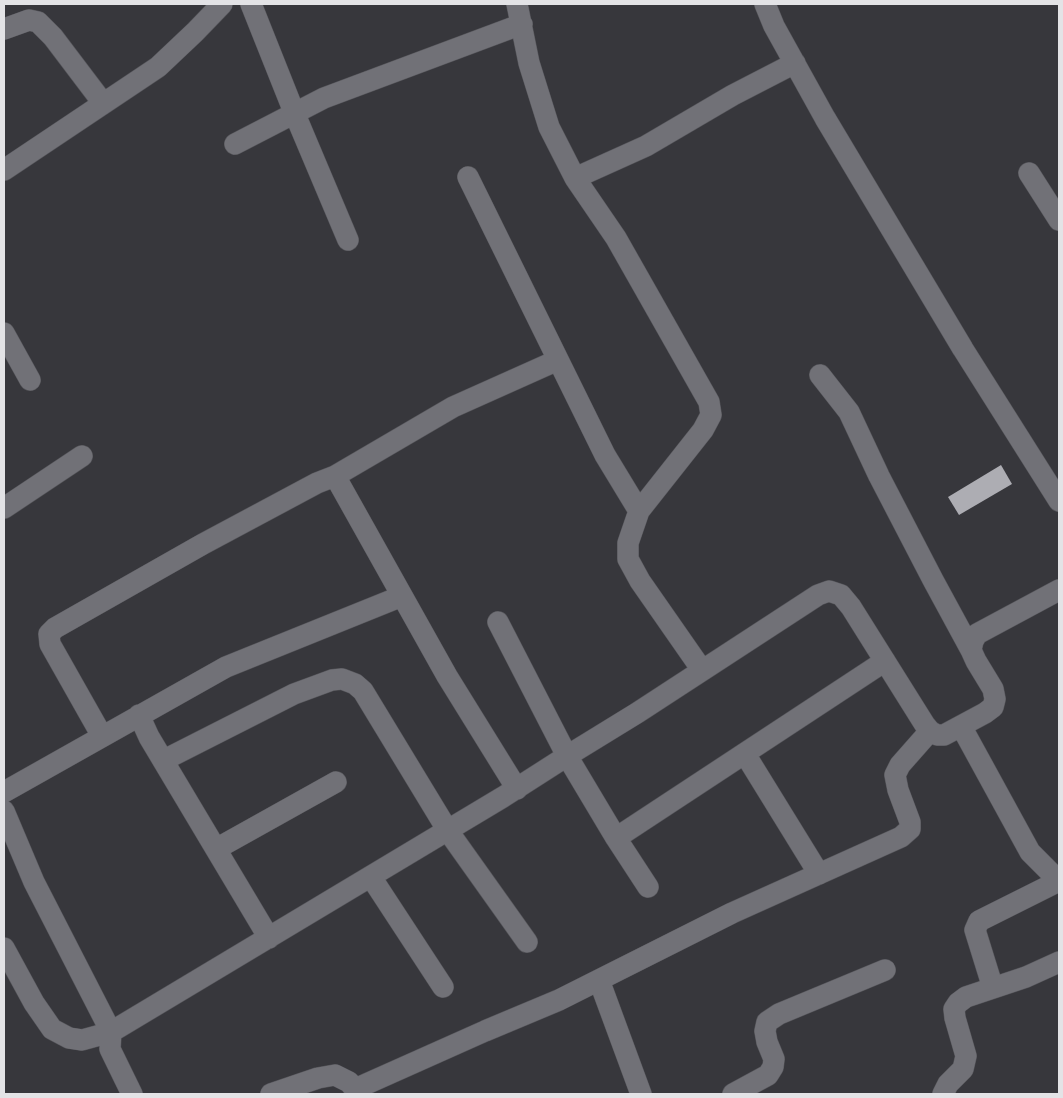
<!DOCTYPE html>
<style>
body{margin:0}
#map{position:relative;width:1063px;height:1098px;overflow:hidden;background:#37373c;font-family:"PT Sans Narrow",sans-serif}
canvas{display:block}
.frame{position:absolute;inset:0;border:5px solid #e3e3e6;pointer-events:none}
</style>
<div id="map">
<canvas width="1063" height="1098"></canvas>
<div class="frame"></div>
</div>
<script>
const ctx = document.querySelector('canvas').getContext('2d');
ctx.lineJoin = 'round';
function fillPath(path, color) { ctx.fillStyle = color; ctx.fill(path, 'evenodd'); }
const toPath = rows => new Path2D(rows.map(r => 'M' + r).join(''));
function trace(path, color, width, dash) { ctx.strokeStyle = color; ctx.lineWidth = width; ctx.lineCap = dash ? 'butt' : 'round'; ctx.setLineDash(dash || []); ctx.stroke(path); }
fillPath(toPath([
 [1001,465,1012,484,959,515,948,497]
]), '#adadb3');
const street = toPath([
 [251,4,294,112,348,240],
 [517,4,529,63,549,127,575,178,616,238,709,402,711,415,703,430,639,511,628,543,628,559,640,581,702,670],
 [765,4,774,26,825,118,963,349,1059,501],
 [4,29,29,20,38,22,53,37,103,103],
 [235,144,324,98,522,24],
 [4,170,158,67,195,32,222,4],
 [1029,173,1059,220],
 [468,177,605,455,639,511],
 [575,178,646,146,733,95,795,63],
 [4,333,30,380],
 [820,375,849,412,879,476,933,580,971,650],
 [335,476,447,676,517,789],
 [4,508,82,456],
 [498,622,567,756,616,838,648,887],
 [139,715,149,737,269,938],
 [961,726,1030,852,1059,881],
 [102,736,50,644,49,634,55,628,203,544,317,483,335,476,453,407,558,360],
 [745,754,819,874],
 [164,760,294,694,332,680,342,679,355,684,363,691,448,831,527,942],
 [4,792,226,667,402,596],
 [4,811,34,882,111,1032,82,1040,69,1038,52,1029,34,1003,4,948],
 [616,838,885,661],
 [216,849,336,782],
 [371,877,443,987],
 [599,980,641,1094],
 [993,988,975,930,979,921,1059,881],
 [355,1089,485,1031,559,1000,732,913,901,837,910,829,910,822,898,790,895,775,900,765,930,731],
 [132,1094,110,1049,111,1032,503,797,567,756,637,713,818,595,829,591,841,595,851,607,925,725,930,731,937,735,944,735,985,713,993,707,995,699,993,689,976,661,971,650,973,641,977,634,1059,590],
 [271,1094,318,1078,335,1075,349,1082,359,1094],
 [733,1094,768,1075,773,1067,774,1059,767,1042,765,1031,767,1022,779,1014,885,970],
 [943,1094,948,1084,963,1069,966,1056,955,1018,954,1009,958,1003,966,997,1026,977,1059,962]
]);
trace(street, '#55555a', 22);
trace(street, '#717177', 21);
</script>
